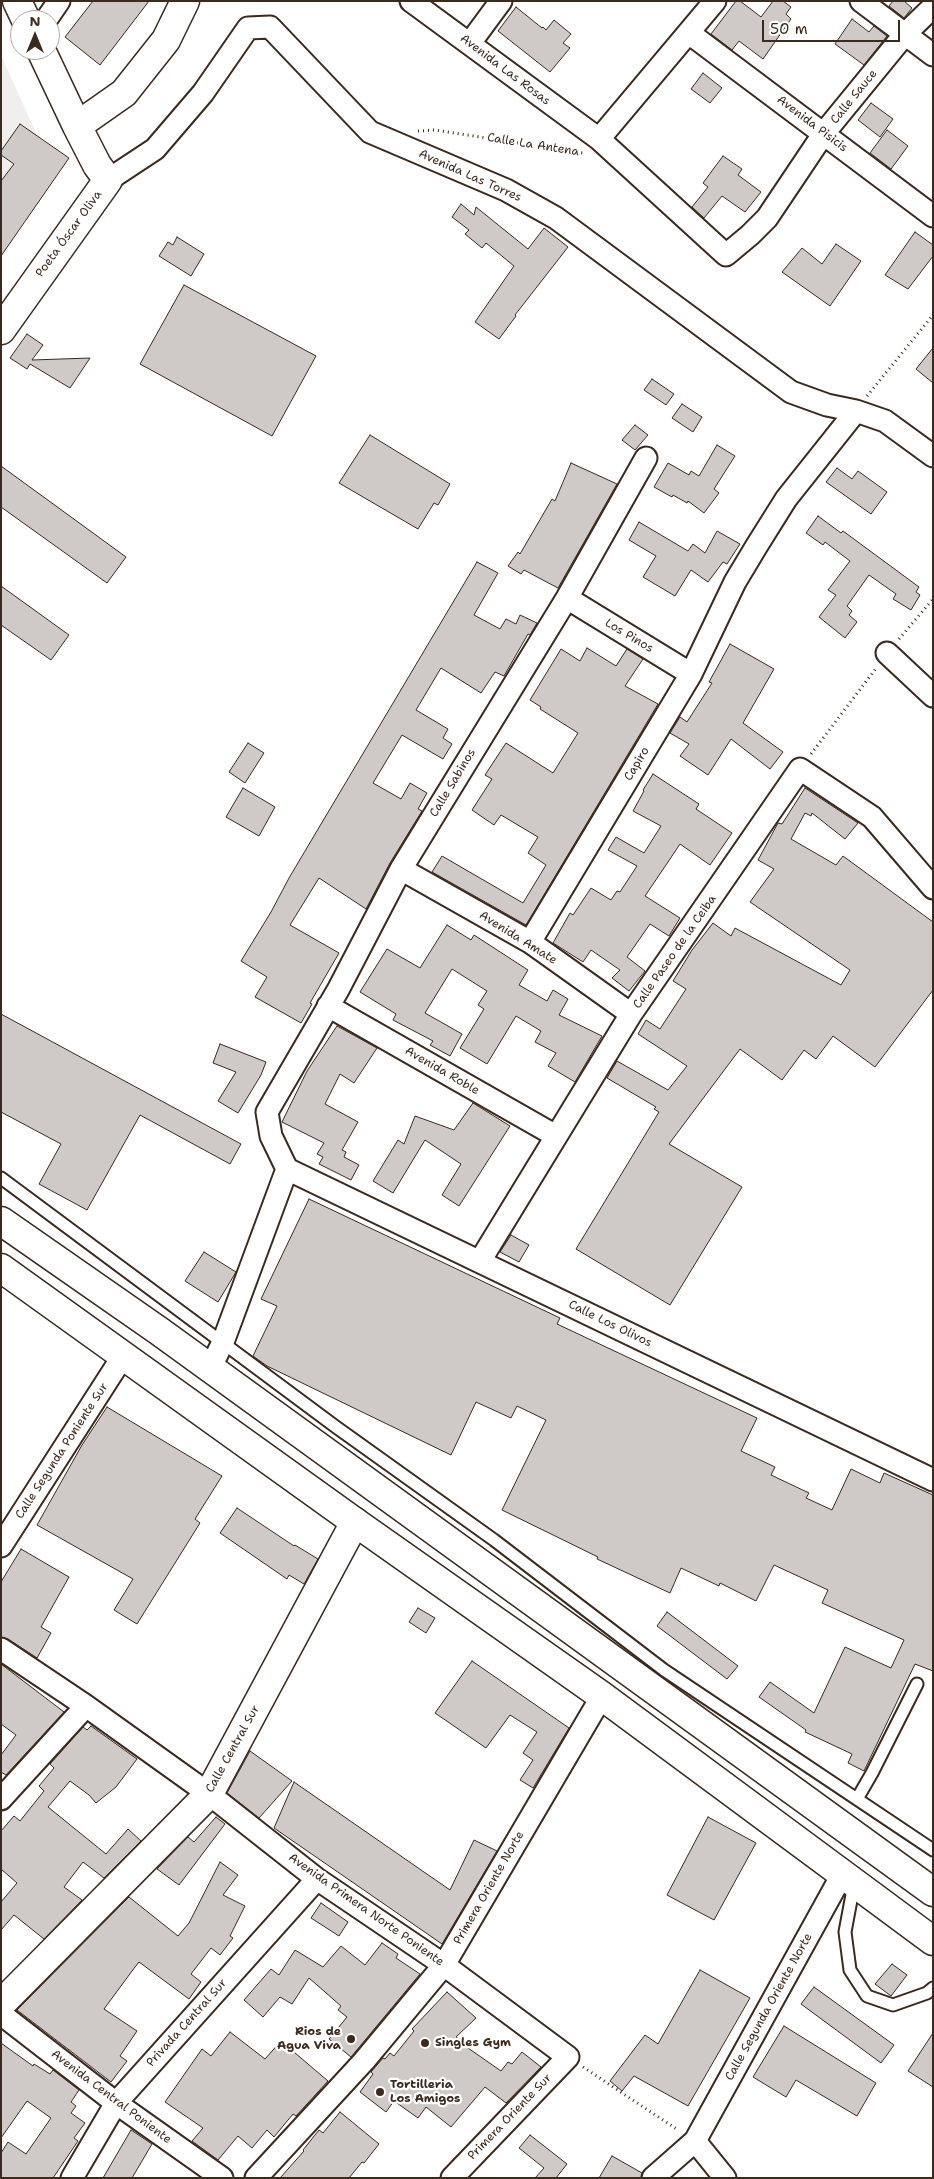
<!DOCTYPE html>
<meta charset="utf-8">
<style>
body{margin:0}
#map{position:relative;width:934px;height:2179px;overflow:hidden;background:#fff;font-family:"Shantell Sans",sans-serif}
canvas{display:block}
.frame{position:absolute;inset:0;border:2px solid #3b2a1e;pointer-events:none}
.north{position:absolute;left:10px;top:10px;width:50px;height:50px;box-sizing:border-box;background:#fff;border:1px solid #b1aaa5;border-radius:50%;rotate:0deg;font-size:14px;font-weight:700;line-height:20px;text-align:center;color:#3b2a1e}
.north::after{content:'';display:block;margin:auto;width:18px;height:22px;background:#3b2a1e;clip-path:polygon(50% 0,100% 100%,50% 72%,0 100%)}
.scale{position:absolute;left:762px;top:20px;width:138px;height:22px;box-sizing:border-box;border:2px solid #3b2a1e;border-top:0;padding-left:6px;font-size:15px;line-height:18px;white-space:nowrap;color:#3b2a1e;-webkit-text-stroke:4px #fff;paint-order:stroke}
</style>
<div id="map">
<canvas width="934" height="2179"></canvas>
<div class="frame"></div>
<div class="north">N</div>
<div class="scale">50 m</div>
</div>
<script>
const ctx = document.querySelector('canvas').getContext('2d');
ctx.lineJoin = 'round';
function fillPath(path, color) { ctx.fillStyle = color; ctx.fill(path, 'evenodd'); }
const toPath = rows => new Path2D(rows.map(r => 'M' + r).join(''));
function trace(path, color, width, dash) { ctx.strokeStyle = color; ctx.lineWidth = width; ctx.lineCap = dash ? 'butt' : 'round'; ctx.setLineDash(dash || []); ctx.stroke(path); }
function drawText(font, color, halo, rows, align = 'center') {
  ctx.font = font + ' "Shantell Sans",sans-serif'; ctx.lineWidth = 4.5; ctx.setLineDash([]); ctx.textBaseline = 'middle'; ctx.strokeStyle = halo; ctx.fillStyle = color; for (const [text, x, y, turn = 0] of rows) {
    ctx.save(); ctx.translate(x, y); ctx.rotate((+turn || 0) * Math.PI / 180); ctx.textAlign = isNaN(turn) ? turn : align; if (halo) ctx.strokeText(text, 0, 0); ctx.fillText(text, 0, 0); ctx.restore();
  }
}
fillPath(toPath([
 [1,55,56,177,1,255]
]), '#f1efee');
const building = toPath([
 [93,1,149,1,100,65,65,37,93,1],
 [736,1,740,1,761,17,773,1,783,1,791,7,786,14,791,19,763,59,739,41,732,50,711,34,736,1],
 [893,1,904,1,912,8,904,18,889,6,893,1],
 [516,7,542,28,543,27,546,30,554,20,571,34,563,43,570,48,550,72,498,31,516,7],
 [852,19,869,32,874,26,887,36,864,65,835,44,852,19],
 [703,73,722,88,710,103,691,89,703,73],
 [871,103,893,119,880,137,858,120,871,103],
 [20,124,69,158,1,256,1,181,14,164,1,155,1,151,20,124],
 [887,130,908,146,891,169,870,153,887,130],
 [723,156,742,169,738,175,761,192,745,212,722,196,704,218,692,207,708,187,703,183,723,156],
 [461,204,474,215,476,207,528,249,544,228,568,247,515,315,516,316,499,339,475,322,514,266,486,243,482,248,465,234,469,230,452,217,461,204],
 [915,232,933,245,933,256,908,289,885,275,915,232],
 [177,237,204,254,191,276,159,256,168,242,173,245,177,237],
 [836,244,861,261,830,306,782,272,802,248,822,264,836,244],
 [184,285,316,356,272,436,140,364,184,285],
 [27,334,43,345,32,360,90,358,70,388,30,364,27,369,10,358,27,334],
 [933,348,933,383,916,369,933,348],
 [652,379,674,394,666,405,644,390,652,379],
 [682,404,702,417,693,432,672,418,682,404],
 [635,425,648,435,635,450,622,440,635,425],
 [370,435,450,484,438,505,434,503,418,529,339,483,370,435],
 [717,445,735,456,714,489,719,493,704,513,688,501,687,503,673,495,672,497,654,487,668,463,689,475,691,471,699,476,717,445],
 [571,463,617,484,558,588,524,570,521,574,508,566,518,552,520,554,552,499,555,501,571,463],
 [1,466,126,557,107,583,1,507,1,466],
 [837,468,852,479,858,471,887,492,871,514,826,482,837,468],
 [818,516,841,533,843,531,919,587,916,592,920,595,911,610,893,599,896,594,869,575,847,606,852,611,849,615,857,622,845,638,819,617,836,595,828,590,850,561,825,542,823,545,806,533,818,516],
 [639,522,688,551,693,544,705,553,717,531,740,544,727,564,723,562,708,582,691,570,675,596,643,577,656,556,629,540,639,522],
 [477,562,498,573,474,615,500,629,506,619,516,624,520,615,537,623,530,635,528,634,504,676,495,672,481,693,441,668,416,710,448,729,443,738,452,744,443,759,402,735,373,783,401,799,410,783,427,793,418,809,422,811,390,863,366,909,319,878,290,925,339,953,310,1003,312,1004,301,1023,255,997,267,977,241,961,271,912,289,878,327,814,477,562],
 [1,586,69,635,51,660,1,625,1,586],
 [730,644,774,669,743,723,783,752,770,769,731,739,708,775,680,756,689,744,670,733,680,717,687,722,712,683,709,682,730,644],
 [587,648,616,666,627,649,643,659,625,686,658,704,526,925,432,872,442,856,523,903,546,865,528,853,538,837,501,815,494,825,472,810,492,779,485,775,506,743,553,773,578,733,540,709,541,707,530,700,561,649,580,661,587,648],
 [248,743,264,753,245,783,229,772,248,743],
 [653,774,699,804,696,809,732,833,710,865,680,844,670,859,645,896,680,918,669,936,650,924,627,957,645,971,629,991,612,978,620,970,591,950,583,962,553,943,570,913,573,915,591,888,611,900,617,891,620,892,637,866,608,850,616,837,644,853,661,826,633,811,644,791,643,790,653,774],
 [243,788,275,807,259,836,226,817,243,788],
 [805,788,858,823,845,839,812,813,811,816,805,813,791,839,836,865,843,856,933,922,933,990,875,1067,833,1036,816,1059,804,1050,782,1080,740,1049,669,1144,742,1187,670,1305,576,1249,659,1112,654,1109,656,1107,607,1078,617,1061,668,1090,687,1066,638,1034,646,1020,660,1029,686,989,673,981,692,950,713,923,731,936,735,928,841,985,850,970,750,902,774,869,758,860,778,823,782,824,805,788],
 [447,925,471,940,474,935,528,970,519,985,547,1001,553,990,568,999,559,1015,602,1036,575,1082,548,1066,556,1053,535,1042,541,1031,516,1016,487,1064,460,1048,484,1009,478,1005,487,991,452,969,425,1013,462,1034,450,1056,430,1045,433,1041,393,1020,396,1014,360,992,387,949,420,968,447,925],
 [1,1014,241,1144,230,1164,140,1115,87,1210,39,1184,61,1144,1,1112,1,1014],
 [337,1026,377,1048,354,1083,340,1074,325,1104,358,1122,342,1150,346,1152,344,1157,359,1165,351,1180,319,1164,323,1157,317,1154,324,1143,282,1122,307,1071,337,1026],
 [220,1044,266,1062,261,1075,238,1113,218,1101,236,1072,213,1063,220,1044],
 [473,1103,510,1126,459,1206,442,1195,461,1164,425,1140,393,1193,373,1181,398,1140,404,1144,415,1116,454,1130,473,1103],
 [309,1199,560,1318,557,1324,757,1418,741,1451,775,1467,771,1475,809,1493,806,1498,832,1510,851,1469,880,1483,884,1473,933,1495,933,1671,915,1664,864,1771,848,1763,852,1754,805,1732,806,1730,759,1697,770,1682,814,1713,845,1647,891,1668,904,1640,822,1603,828,1590,774,1565,756,1601,720,1583,719,1586,681,1568,670,1593,597,1559,598,1557,502,1510,546,1420,517,1406,511,1418,476,1402,451,1455,267,1366,253,1356,277,1306,261,1299,309,1199],
 [511,1235,529,1245,519,1262,500,1252,511,1235],
 [204,1252,236,1272,218,1302,185,1281,204,1252],
 [107,1407,222,1476,195,1519,200,1523,137,1624,114,1610,133,1579,37,1525,82,1445,107,1407],
 [237,1508,294,1546,295,1545,318,1559,304,1584,289,1575,287,1579,220,1533,237,1508],
 [21,1549,69,1577,41,1627,51,1633,37,1658,8,1639,1,1637,1,1582,21,1549],
 [418,1608,435,1618,426,1633,409,1622,418,1608],
 [667,1612,738,1666,727,1679,657,1626,667,1612],
 [472,1661,569,1728,533,1788,520,1780,533,1760,523,1753,537,1732,510,1715,486,1748,435,1713,472,1661],
 [1,1664,64,1712,6,1775,1,1772,1,1755,16,1735,1,1724,1,1664],
 [91,1726,137,1759,116,1787,96,1803,89,1795,70,1781,48,1807,106,1854,128,1829,141,1841,104,1878,83,1862,64,1887,82,1900,44,1939,14,1915,1,1930,1,1902,17,1883,1,1869,1,1831,14,1816,20,1821,44,1791,39,1786,54,1768,50,1764,83,1727,87,1730,91,1726],
 [250,1751,292,1781,259,1818,227,1793,250,1751],
 [294,1782,450,1890,474,1840,497,1851,442,1944,274,1828,294,1782],
 [216,1817,225,1824,179,1885,157,1869,188,1837,194,1842,216,1817],
 [708,1817,756,1843,714,1920,667,1895,708,1817],
 [220,1862,238,1875,223,1895,245,1906,230,1936,233,1938,220,1955,211,1948,191,1974,201,1982,189,1999,139,1962,135,1967,104,2009,137,2031,120,2056,127,2061,111,2082,17,2010,129,1897,178,1936,189,1923,220,1862],
 [321,1903,348,1922,339,1936,311,1918,321,1903],
 [382,1943,398,1954,396,1958,420,1974,351,2057,329,2039,347,2017,338,2010,341,2006,309,1978,292,2004,280,1997,263,2017,244,2000,271,1969,279,1975,295,1950,323,1967,341,1946,365,1965,382,1943],
 [892,1964,907,1975,891,1996,875,1984,892,1964],
 [700,1970,750,1998,688,2106,634,2076,622,2091,610,2081,645,2035,658,2044,700,1970],
 [814,1987,894,2045,881,2063,801,2004,814,1987],
 [447,1992,476,2018,456,2037,459,2039,458,2041,501,2071,508,2062,512,2064,522,2052,541,2067,506,2103,485,2087,451,2127,426,2107,418,2118,394,2101,386,2112,360,2092,373,2074,371,2072,383,2058,385,2059,390,2053,394,2056,414,2031,412,2029,447,1992],
 [784,2026,876,2083,857,2116,796,2080,786,2097,753,2077,784,2026],
 [230,2032,265,2059,281,2041,328,2081,296,2116,293,2114,274,2137,267,2130,252,2148,238,2136,218,2160,192,2141,203,2128,165,2102,202,2049,211,2056,230,2032],
 [933,2033,933,2087,908,2071,933,2033],
 [1,2043,33,2066,34,2064,50,2074,53,2070,79,2090,71,2102,76,2106,71,2113,85,2123,74,2138,78,2141,53,2178,1,2178,1,2153,8,2142,26,2154,51,2118,27,2101,1,2138,1,2043],
 [340,2112,379,2144,364,2163,362,2162,349,2178,280,2178,304,2151,303,2150,319,2130,323,2133,340,2112],
 [131,2130,152,2144,132,2178,103,2178,131,2130],
 [530,2135,567,2164,556,2178,535,2178,544,2168,519,2148,530,2135],
 [612,2156,642,2173,641,2178,599,2178,612,2156]
]);
fillPath(building, '#cfcac7');
trace(building, '#3b2a1e', 1);
const lane = toPath([
 [1,1178,336,1427,494,1540,664,1670,933,1850],
 [857,1799,872,1773,917,1684],
 [854,1884,845,1932,850,1970,867,1996,893,2005,927,1993,933,1988]
]);
const street = toPath([
 [411,1,599,139,726,255,750,235,767,218,824,133,905,34,933,7],
 [861,1,933,55],
 [46,20,59,1],
 [689,33,933,216],
 [470,43,501,1],
 [599,139,715,1],
 [108,180,155,149,203,93,248,28,270,27,370,132,506,190,556,218,791,392,827,405,856,411,885,421,933,456],
 [567,598,691,674],
 [887,653,933,696],
 [401,869,530,942,631,1014],
 [530,942,691,674,735,582,756,547,786,499,856,411],
 [328,1006,556,1136],
 [287,1169,933,1480],
 [480,1261,631,1014,800,769,872,817,933,888],
 [210,1369,223,1342,287,1169,271,1136,267,1112,338,990,401,869,567,598,646,458],
 [1,1546,123,1356],
 [1,1649,86,1706,209,1794,317,1879,444,1965,568,2057,452,2178],
 [1,1799,86,1706],
 [1,2014,116,2103,222,2178],
 [695,2141,725,2178],
 [72,2178,116,2103,317,1879],
 [256,2178,364,2061,444,1965,602,1696],
 [653,2178,695,2141,843,1873]
]);
const secondary = toPath([
 [17,1,26,20],
 [77,126,124,93,166,40,185,1],
 [1,330,108,180,97,165,77,126,41,50],
 [1,2004,209,1794,355,1522]
]);
const primary = toPath([
 [1,1221,159,1331,933,1892],
 [1,1268,355,1522,602,1696,933,1941]
]);
trace(lane, '#3b2a1e', 15);
trace(street, '#3b2a1e', 25);
trace(secondary, '#3b2a1e', 31);
trace(primary, '#3b2a1e', 31);
trace(toPath([
 [418,131,435,130,583,153],
 [867,396,933,315],
 [899,639,933,599],
 [811,754,877,667],
 [583,2067,678,2130]
]), '#3b2a1e', 3, [1, 4]);
trace(lane, '#fff', 11);
trace(street, '#fff', 21);
trace(secondary, '#fff', 28);
trace(primary, '#fff', 28);
for (const [x, y, r, color] of [
 [351,2039,5,"#3b2a1e"],
 [425,2043,5,"#3b2a1e"],
 [380,2092,5,"#3b2a1e"]
]) { const dot = new Path2D(); dot.arc(x, y, r, 0, 2 * Math.PI); ctx.fillStyle = color; ctx.fill(dot); trace(dot, '#fff', 2); }
drawText('12px', '#3b2a1e', '#fff', [
 ["Avenida Las Rosas",505,70,37],
 ["Calle Sauce",854,97,-51],
 ["Avenida Pisicis",812,124,37],
 ["Calle La Antena",533,145,9],
 ["Avenida Las Torres",470,176,24],
 ["Poeta Óscar Oliva",69,234,-54],
 ["Los Pinos",629,636,31],
 ["Capiro",637,764,-59],
 ["Calle Sabinos",453,783,-59],
 ["Avenida Amate",518,938,32],
 ["Calle Paseo de la Ceiba",675,952,-55],
 ["Avenida Roble",442,1071,30],
 ["Calle Los Olivos",610,1324,26],
 ["Calle Segunda Poniente Sur",62,1451,-57],
 ["Calle Central Sur",233,1749,-61],
 ["Primera Oriente Norte",489,1888,-60],
 ["Avenida Primera Norte Poniente",366,1910,35],
 ["Calle Segunda Oriente Norte",769,2007,-61],
 ["Privada Central Sur",187,2023,-48],
 ["Avenida Central Poniente",111,2097,37],
 ["Primera Oriente Sur",510,2117,-46]
]);
drawText('bold 12px', '#3b2a1e', '#fff', [
 ["Rios de",341,2032,"right"],
 ["Agua Viva",341,2046,"right"],
 ["Singles Gym",435,2043],
 ["Tortilleria",390,2085],
 ["Los Amigos",390,2099]
], 'left');
</script>
